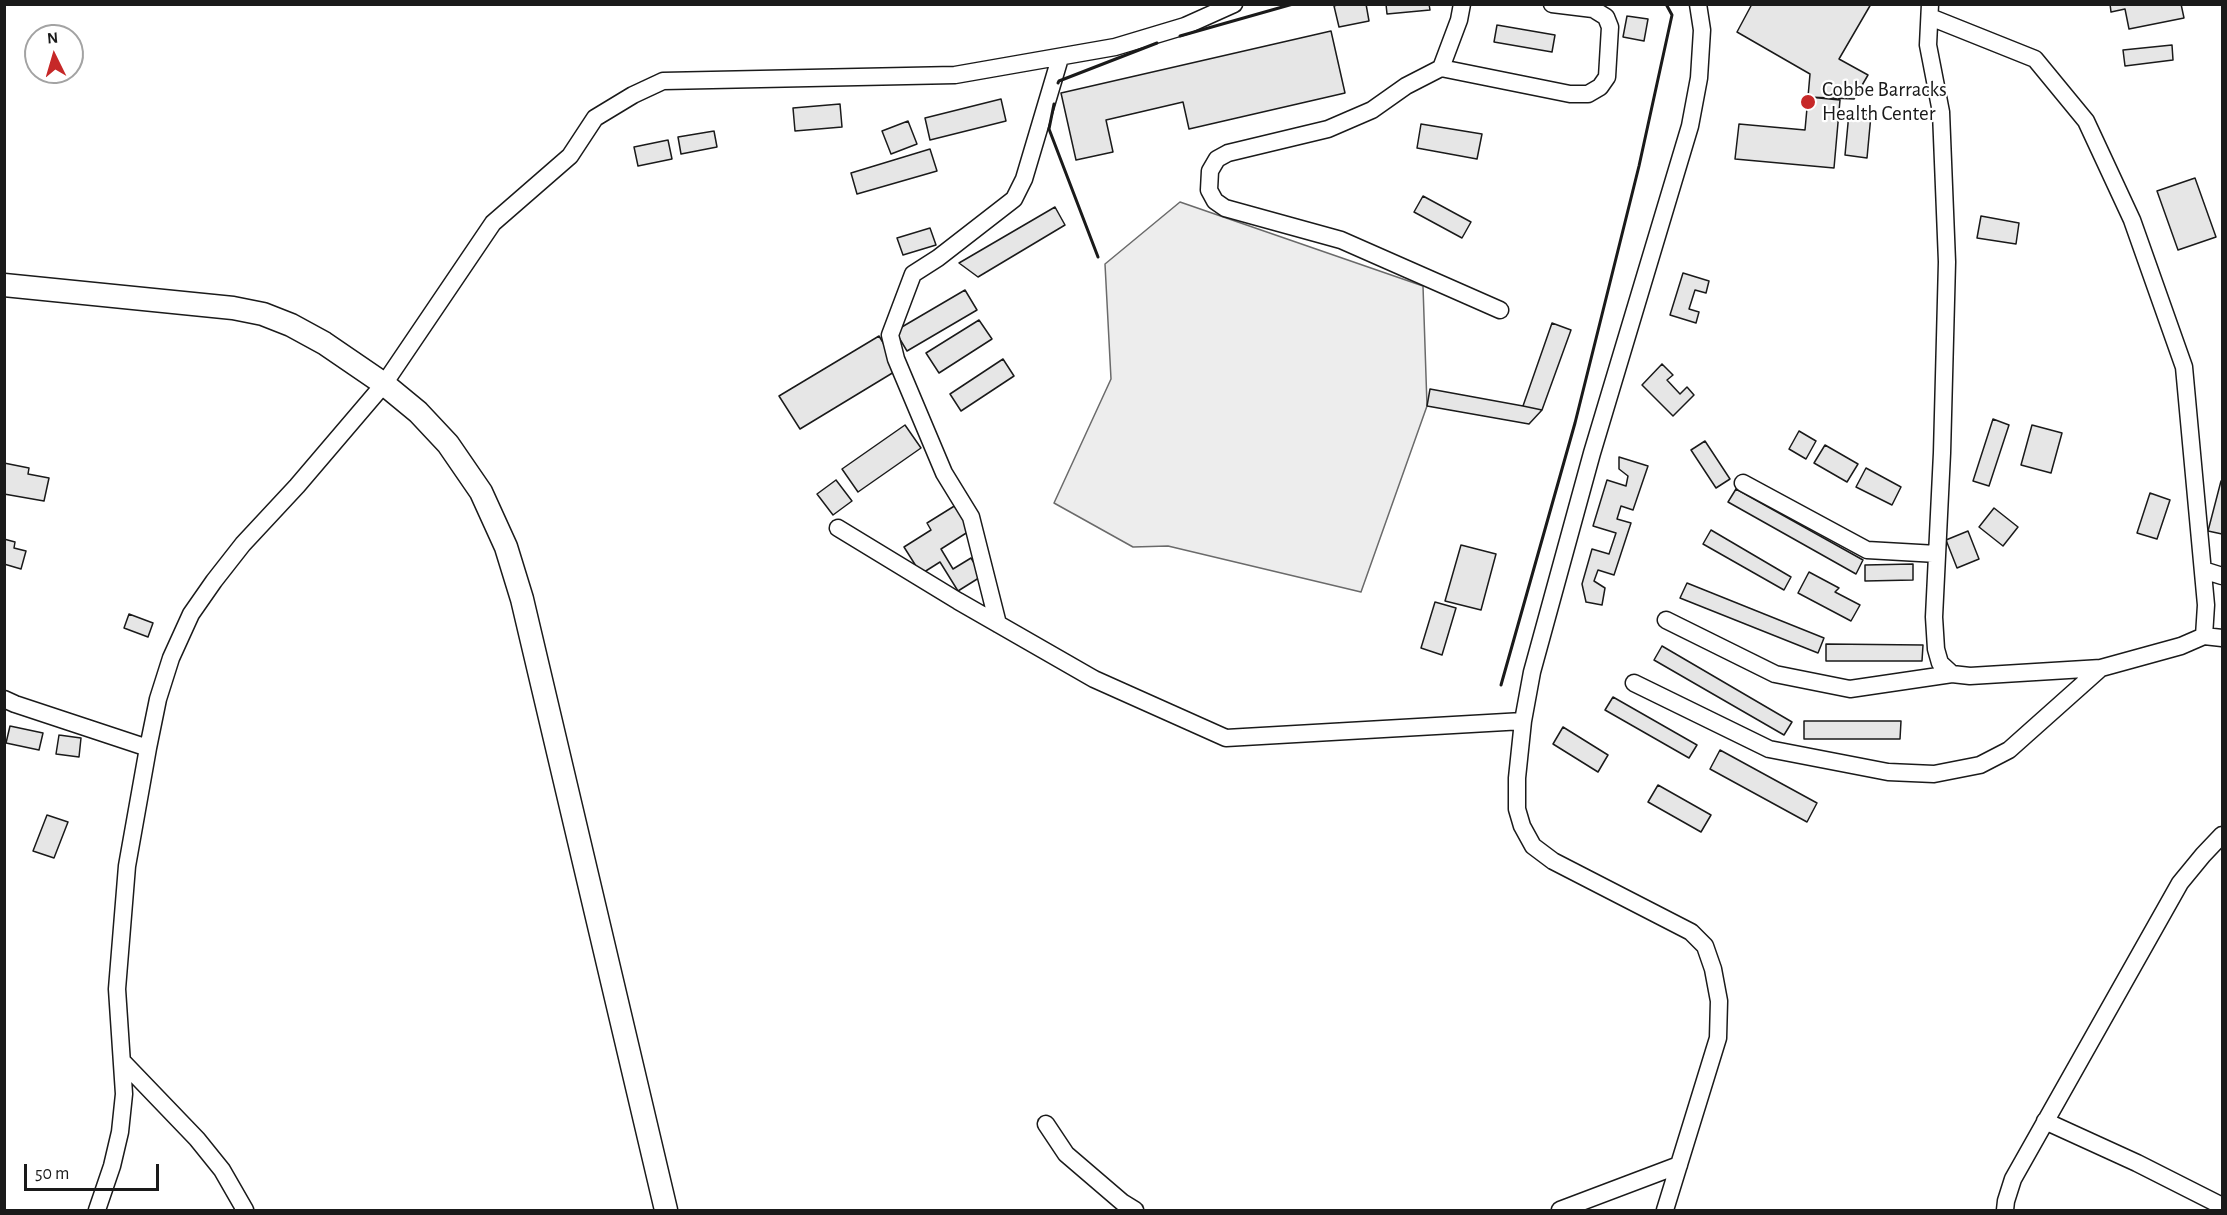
<!DOCTYPE html>
<style>
body{margin:0}
#map{position:relative;width:2227px;height:1215px;overflow:hidden;background:#fff;font-family:"Alegreya Sans",sans-serif}
canvas{display:block}
.frame{position:absolute;inset:0;border:6px solid #1a1a1a;pointer-events:none}
.north{position:absolute;left:24px;top:24px;width:60px;height:60px;box-sizing:border-box;background:#fff;border:2px solid #a3a3a3;border-radius:50%;rotate:355deg;font-size:16px;font-weight:700;line-height:24px;text-align:center;color:#1a1a1a}
.north::after{content:'';display:block;margin:auto;width:21px;height:27px;background:#c62828;clip-path:polygon(50% 0,100% 100%,50% 72%,0 100%)}
.scale{position:absolute;left:24px;top:1164px;width:135px;height:27px;box-sizing:border-box;border:3px solid #1a1a1a;border-top:0;padding-left:8px;font-size:18px;line-height:21px;white-space:nowrap;color:#1a1a1a;-webkit-text-stroke:4px #fff;paint-order:stroke}
</style>
<div id="map">
<canvas width="2227" height="1215"></canvas>
<div class="frame"></div>
<div class="north">N</div>
<div class="scale">50 m</div>
</div>
<script>
const ctx = document.querySelector('canvas').getContext('2d');
ctx.lineJoin = 'round';
function fillPath(path, color) { ctx.fillStyle = color; ctx.fill(path, 'evenodd'); }
const toPath = rows => new Path2D(rows.map(r => 'M' + r).join(''));
function trace(path, color, width, dash) { ctx.strokeStyle = color; ctx.lineWidth = width; ctx.lineCap = dash ? 'butt' : 'round'; ctx.setLineDash(dash || []); ctx.stroke(path); }
function drawText(font, color, halo, rows, align = 'center') {
  ctx.font = font + ' "Alegreya Sans",sans-serif'; ctx.lineWidth = 4.5; ctx.setLineDash([]); ctx.textBaseline = 'middle'; ctx.strokeStyle = halo; ctx.fillStyle = color; for (const [text, x, y, turn = 0] of rows) {
    ctx.save(); ctx.translate(x, y); ctx.rotate((+turn || 0) * Math.PI / 180); ctx.textAlign = isNaN(turn) ? turn : align; if (halo) ctx.strokeText(text, 0, 0); ctx.fillText(text, 0, 0); ctx.restore();
  }
}
const built = toPath([
 [1180,202,1423,286,1427,406,1361,592,1168,546,1133,547,1054,503,1111,379,1105,264,1180,202]
]);
fillPath(built, '#ededed');
trace(built, '#6a6a6a', 1.5);
const building = toPath([
 [1340,4,1366,4,1369,21,1339,27,1334,6,1340,4],
 [1386,4,1429,4,1430,10,1387,14,1386,4],
 [1752,4,1871,4,1839,59,1868,75,1854,99,1808,97,1810,74,1737,32,1752,4],
 [2110,4,2181,4,2184,18,2129,29,2125,9,2111,12,2110,4],
 [1627,16,1648,19,1644,41,1623,37,1627,16],
 [1497,25,1555,35,1552,52,1494,42,1497,25],
 [1331,31,1345,93,1189,129,1183,102,1106,120,1113,152,1076,160,1061,93,1331,31],
 [2172,45,2173,60,2125,66,2123,50,2172,45],
 [1808,97,1840,100,1834,168,1735,159,1739,124,1805,130,1808,97],
 [1001,99,1006,121,930,140,925,118,1001,99],
 [840,104,842,127,795,131,793,108,840,104],
 [1849,113,1871,115,1867,158,1845,155,1849,113],
 [908,121,917,144,891,154,882,131,908,121],
 [1421,124,1482,134,1477,159,1417,148,1421,124],
 [714,131,717,147,681,154,678,137,714,131],
 [668,140,672,159,638,166,634,147,668,140],
 [930,149,937,171,857,194,851,173,930,149],
 [2195,178,2216,237,2178,250,2157,191,2195,178],
 [1423,196,1471,222,1462,238,1414,212,1423,196],
 [1055,207,1065,225,978,277,959,263,1055,207],
 [1981,216,2019,223,2016,244,1977,238,1981,216],
 [930,228,936,245,903,255,897,238,930,228],
 [1683,273,1709,281,1706,293,1695,290,1689,309,1699,312,1696,323,1670,315,1683,273],
 [965,290,977,310,907,351,895,331,965,290],
 [979,320,992,339,939,373,926,353,979,320],
 [1552,323,1571,330,1542,410,1523,406,1552,323],
 [879,336,899,369,800,429,779,396,879,336],
 [1003,359,1014,376,961,411,950,394,1003,359],
 [1662,364,1673,375,1667,380,1680,394,1687,387,1694,395,1673,416,1642,385,1662,364],
 [1430,389,1523,406,1542,410,1529,424,1427,406,1430,389],
 [1993,419,2009,425,1989,486,1973,481,1993,419],
 [905,425,921,448,858,492,842,469,905,425],
 [2032,425,2062,433,2051,473,2021,465,2032,425],
 [1799,431,1816,441,1806,459,1789,449,1799,431],
 [1705,441,1730,479,1716,488,1691,450,1705,441],
 [1825,445,1858,464,1847,482,1814,463,1825,445],
 [1619,457,1648,466,1633,510,1621,506,1617,519,1631,523,1614,575,1598,570,1594,581,1605,588,1602,605,1586,602,1582,584,1592,549,1609,554,1616,533,1593,526,1607,480,1626,486,1628,476,1619,469,1619,457],
 [4,463,29,468,28,474,49,478,44,501,4,494,4,463],
 [1866,468,1901,487,1892,505,1856,487,1866,468],
 [836,480,852,501,833,515,817,494,836,480],
 [2221,481,2222,482,2222,534,2208,531,2221,481],
 [1736,489,1863,560,1856,574,1728,502,1736,489],
 [2150,493,2170,500,2157,539,2137,533,2150,493],
 [956,505,971,530,941,549,953,569,971,558,982,576,958,591,940,562,921,574,904,547,931,530,927,523,956,505],
 [1994,508,2018,527,2003,546,1979,527,1994,508],
 [1711,530,1791,577,1784,590,1703,544,1711,530],
 [1968,531,1979,559,1957,568,1946,540,1968,531],
 [4,539,15,542,14,548,26,551,21,569,4,564,4,539],
 [1461,545,1496,554,1481,610,1445,601,1461,545],
 [1913,564,1913,580,1865,581,1865,565,1913,564],
 [1809,572,1839,588,1835,592,1860,605,1851,621,1798,593,1809,572],
 [1687,583,1824,638,1818,653,1680,598,1687,583],
 [1435,602,1456,608,1442,655,1421,648,1435,602],
 [129,614,153,623,148,637,124,628,129,614],
 [1826,644,1923,645,1922,661,1826,661,1826,644],
 [1662,646,1792,722,1784,735,1654,660,1662,646],
 [1613,697,1697,745,1689,758,1605,710,1613,697],
 [1804,721,1901,721,1900,739,1804,739,1804,721],
 [10,726,43,733,39,750,6,743,10,726],
 [1563,727,1608,755,1598,772,1553,744,1563,727],
 [59,735,81,738,79,757,56,754,59,735],
 [1720,750,1817,803,1807,822,1710,769,1720,750],
 [1658,785,1711,815,1701,832,1648,802,1658,785],
 [47,815,68,822,54,858,33,851,47,815]
]);
fillPath(building, '#e6e6e6');
trace(building, '#1a1a1a', 1.5);
const street = toPath([
 [1462,4,1459,20,1441,68,1406,86,1372,110,1328,129,1228,153,1217,159,1210,171,1209,190,1215,201,1225,208,1341,240,1500,310],
 [1930,4,1928,45,1941,112,1947,262,1942,453,1934,617,1936,649,1940,663,1952,674,1970,676,2101,668,2181,646,2204,636,2222,638],
 [1930,17,2035,59,2086,121,2132,220,2184,367,2206,605,2204,636],
 [1441,68,1570,94,1588,94,1600,87,1607,77,1610,27,1606,17,1593,9,1552,4],
 [1743,483,1867,550,1937,554],
 [838,528,958,601,1094,679,1226,738,1523,721],
 [2203,570,2222,576],
 [1666,620,1775,674,1850,689,1952,674],
 [998,624,971,517,944,473,896,359,890,335,913,274,938,258,1014,199,1024,179,1060,58],
 [1634,683,1769,749,1888,772,1934,774,1980,765,2009,750,2101,668],
 [4,699,15,704,148,748],
 [124,1063,197,1139,222,1170,245,1210],
 [2045,1121,2137,1163,2222,1206],
 [1046,1124,1066,1154,1122,1202,1135,1210],
 [97,1210,112,1166,120,1132,124,1094,117,989,127,866,148,748,158,699,171,658,191,614,214,581,243,544,297,486,384,384,493,223,570,156,595,118,633,95,663,81,955,75,1115,47,1185,26,1234,4],
 [1560,1210,1679,1165],
 [1665,1210,1718,1038,1719,1001,1713,969,1705,946,1691,932,1553,861,1533,846,1522,826,1517,809,1517,778,1523,721,1532,672,1592,453,1690,126,1699,78,1702,30,1698,4],
 [2005,1210,2006,1201,2013,1179,2180,883,2203,855,2222,835]
]);
const secondary = toPath([
 [4,285,233,308,263,314,291,325,324,343,384,384,418,412,448,444,481,492,506,547,522,599,666,1210]
]);
trace(street, '#1a1a1a', 19);
trace(secondary, '#1a1a1a', 25);
trace(street, '#fff', 16);
trace(secondary, '#fff', 22);
trace(toPath([
 [1180,36,1293,4],
 [1058,83,1059,81,1157,43],
 [1054,104,1049,129,1098,257],
 [1501,685,1575,423,1639,166,1672,15,1666,4]
]), '#1a1a1a', 3);
for (const [x, y, r, color] of [
 [1808,102,8,"#c62828"]
]) { const dot = new Path2D(); dot.arc(x, y, r, 0, 2 * Math.PI); ctx.fillStyle = color; ctx.fill(dot); trace(dot, '#fff', 2); }
drawText('21px', '#1a1a1a', '#fff', [
 ["Cobbe Barracks",1822,90],
 ["Health Center",1822,114]
], 'left');
</script>
